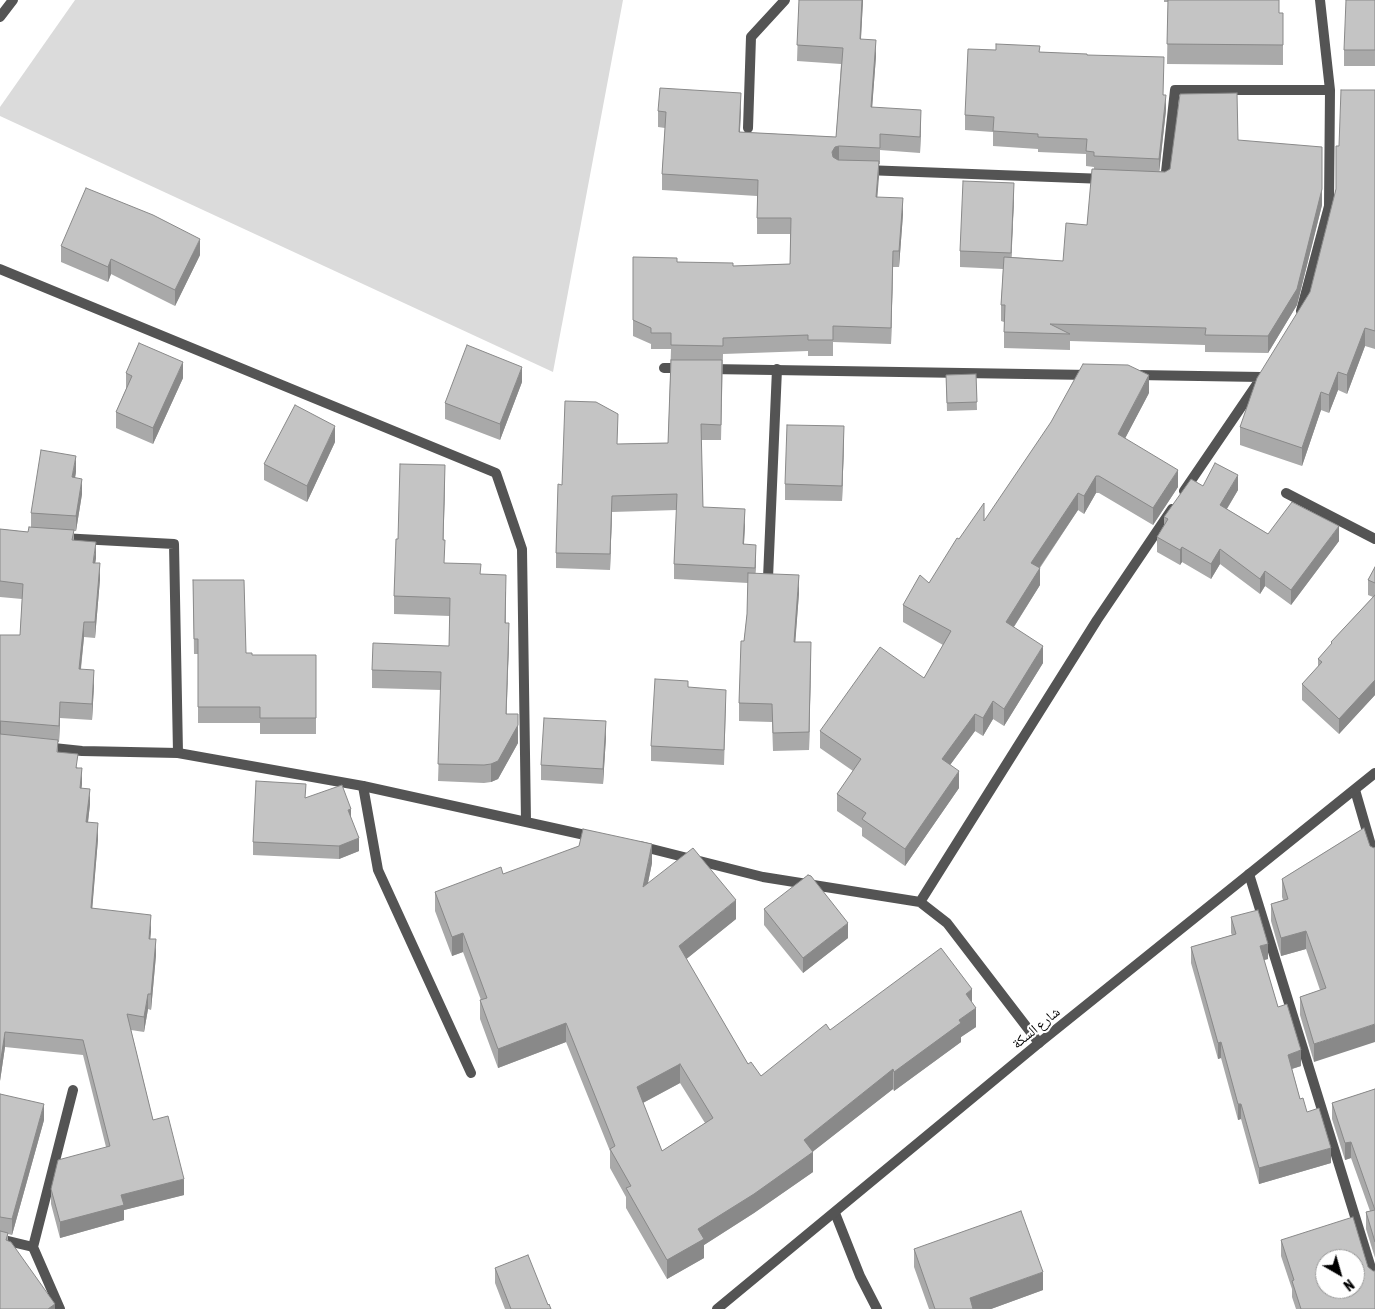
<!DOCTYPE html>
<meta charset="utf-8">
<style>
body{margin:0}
#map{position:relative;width:1375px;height:1309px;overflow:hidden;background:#fff;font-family:"Asap Condensed",sans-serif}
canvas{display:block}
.north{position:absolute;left:1315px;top:1249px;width:50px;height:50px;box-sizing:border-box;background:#fff;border:1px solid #999;border-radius:50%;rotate:142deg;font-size:14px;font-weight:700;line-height:20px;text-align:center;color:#000}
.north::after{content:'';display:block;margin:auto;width:18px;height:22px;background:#000;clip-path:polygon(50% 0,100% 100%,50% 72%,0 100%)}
</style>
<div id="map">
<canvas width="1375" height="1309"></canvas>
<div class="north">N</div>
</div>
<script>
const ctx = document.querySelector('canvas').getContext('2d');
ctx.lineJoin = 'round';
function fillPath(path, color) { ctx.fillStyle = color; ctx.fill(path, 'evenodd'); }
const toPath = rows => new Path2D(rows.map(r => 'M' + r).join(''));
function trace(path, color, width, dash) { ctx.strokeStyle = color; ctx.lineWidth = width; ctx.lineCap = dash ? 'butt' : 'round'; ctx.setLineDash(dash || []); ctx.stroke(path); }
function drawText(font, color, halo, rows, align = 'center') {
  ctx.font = font + ' "Asap Condensed","Noto Naskh Arabic",sans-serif'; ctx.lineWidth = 4; ctx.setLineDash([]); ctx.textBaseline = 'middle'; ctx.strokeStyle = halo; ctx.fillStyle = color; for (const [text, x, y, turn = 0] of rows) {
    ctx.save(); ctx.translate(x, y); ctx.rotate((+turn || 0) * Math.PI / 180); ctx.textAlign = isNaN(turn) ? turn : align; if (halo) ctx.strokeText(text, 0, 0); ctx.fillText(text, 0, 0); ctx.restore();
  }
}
fillPath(toPath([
 [75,0,623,0,553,372,0,116,0,107]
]), '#dbdbdb');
trace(toPath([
 [748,128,751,37,785,0],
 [1286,493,1375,539],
 [768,578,777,369],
 [363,786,378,870,471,1073],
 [0,1239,33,1247]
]), '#545454', 10);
trace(toPath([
 [0,17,13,0],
 [865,170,1105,179],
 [1162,181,1165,181,1175,90,1330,90],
 [0,269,496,473,522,549,526,822],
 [1301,311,1329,206,1330,90,1320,0],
 [664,368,683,368],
 [710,369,1090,375],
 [1137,375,1261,377],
 [1184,491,1259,381],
 [61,538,174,544,178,753],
 [44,747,82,751,178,753,363,786,594,837],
 [1355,790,1375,859],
 [640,846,763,877,920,902,947,923,1039,1043],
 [1249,874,1375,1281],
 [920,902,1097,620,1172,509],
 [835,1213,860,1276,877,1309],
 [60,1309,33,1247,73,1090]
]), '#545454', 10);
trace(toPath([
 [717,1309,1039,1043,1375,773]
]), '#545454', 10);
fillPath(toPath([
 [799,0,863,0,861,39,876,56,872,107,921,126,920,153,880,150,880,164,879,164,877,197,903,214,899,267,893,267,891,344,833,342,833,356,808,356,808,351,723,354,721,440,701,440,703,507,745,524,744,544,756,560,755,573,799,593,795,642,811,660,809,750,773,751,772,722,739,721,739,703,744,641,747,614,748,583,674,579,674,564,677,510,612,512,610,570,556,568,556,553,562,485,618,444,668,443,671,349,651,349,651,344,633,336,633,320,677,262,733,266,790,264,790,234,757,234,757,196,662,190,662,174,665,128,658,127,658,111,741,109,740,132,836,137,841,64,797,61],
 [1164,0,1279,0,1279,13,1283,13,1283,65,1167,64,1168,2,1164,2],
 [1375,0,1375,66,1344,66,1344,50],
 [996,50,1040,52,1087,55,1164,95,1166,110,1159,171,1165,172,1238,140,1322,205,1297,305,1268,353,1205,352,1205,345,1070,341,1070,350,1004,348,1004,322,1001,321,1001,305,1003,269,960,267,960,251,1014,199,1011,257,1063,261,1087,225,1094,167,1086,166,1086,154,1038,152,1038,149,993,146,993,132,965,130,965,115],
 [1375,90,1375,349,1365,346,1347,394,1338,390,1329,413,1321,410,1302,466,1240,445,1240,427,1310,292,1336,189,1339,146],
 [61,246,200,255,175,306,111,274,108,282,61,262],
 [126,373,183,378,153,444,116,428,116,412,126,389],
 [976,374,977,410,947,411,946,375],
 [522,382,500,440,445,419,445,403],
 [1149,393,1125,438,1178,487,1153,525,1099,493,1096,493,1084,514,1078,510,1040,568,1040,585,1014,627,1043,663,1004,726,993,719,983,736,975,731,950,765,959,788,905,866,862,836,862,828,837,811,837,794,853,771,820,748,820,731,924,678,943,645,903,622,903,605,929,583,959,539,984,521],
 [335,442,307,502,264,480,264,464],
 [844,442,842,501,785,500,785,484],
 [76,472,75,478,82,494,76,531,74,531,74,540,96,558,95,563,100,579,95,638,84,637,81,669,94,685,92,720,60,718,59,742,58,742,58,752,78,768,82,784,81,788,90,804,88,823,98,839,92,908,151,931,150,939,156,955,151,1010,148,1009,144,1032,131,1030,153,1120,184,1195,124,1210,124,1220,60,1238,51,1204,51,1189,106,1147,83,1055,5,1047,0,1081,0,635,20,635,22,599,0,597,0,529,28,532,31,527,31,513],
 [445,483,443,540,444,563,481,574,506,592,506,623,509,641,506,714,518,743,498,779,491,782,484,783,438,781,441,690,372,688,372,670,449,646,450,616,394,614,394,596,398,539],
 [1203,486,1238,490,1227,509,1268,534,1339,541,1291,605,1265,586,1260,594,1220,564,1211,579,1182,562,1180,565,1157,552,1157,537,1164,525,1164,517],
 [1375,567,1375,695,1339,734,1302,700,1302,684,1318,667,1318,659,1331,645,1331,642,1373,597,1368,595,1368,580],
 [193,580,246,653,252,655,316,655,316,734,260,734,260,723,198,723,198,654,194,654],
 [688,687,726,705,724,765,651,761,651,746],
 [606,737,603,784,541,780,541,765],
 [351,818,359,851,339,859,253,855,253,842],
 [1364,828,1314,1062,1300,1015,1300,997,1320,990,1306,949,1281,956,1271,921,1271,904,1283,900,1282,897,1282,879],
 [652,863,648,883,736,919,686,959,748,1064,761,1076,830,1030,972,1004,976,1027,961,1037,961,1042,894,1091,893,1089,812,1152,813,1172,754,1213,704,1245,704,1258,667,1279,626,1208,626,1197,610,1168,610,1151,566,1042,498,1068,480,1019,480,1000,481,1000,463,952,452,956,435,911,435,892,503,874],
 [680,1083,705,1123,662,1151,643,1103],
 [764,909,848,938,803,973,764,925],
 [1231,917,1268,959,1264,960,1278,1007,1301,1066,1292,1069,1300,1099,1331,1163,1259,1184,1241,1119,1238,1120,1221,1058,1218,1059,1191,963,1191,947,1232,935,1231,933],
 [1375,1089,1375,1258,1366,1229,1366,1212,1370,1211,1351,1158,1345,1160,1332,1119,1332,1103],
 [0,1094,44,1120,12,1235,8,1234,8,1241,55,1309,0,1309],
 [1281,1240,1368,1267,1373,1271,1375,1309,1296,1309,1292,1297,1292,1289,1281,1256],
 [914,1249,1043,1290,991,1309,929,1309,914,1267],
 [495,1268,551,1309,505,1309,495,1283]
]), '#a9a9a9');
fillPath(toPath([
 [862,0,863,0,860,55,860,39],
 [876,40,876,56,871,123,871,107],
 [741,93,741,109,739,148,739,132],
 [1166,95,1166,110,1159,174,1159,159],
 [921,110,921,126,920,153,920,137],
 [839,146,839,162,835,163,832,152,835,147],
 [1322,147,1322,205,1297,305,1268,353,1268,336],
 [879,161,879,177,876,213,876,197],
 [1014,183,1014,199,1011,269,1011,253],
 [903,198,903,214,899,267,899,251],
 [200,239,200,255,175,306,175,290],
 [893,251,893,267,891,344,891,328],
 [111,259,111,274,108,282,108,267],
 [1365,328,1365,346,1347,394,1347,375],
 [183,362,183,378,153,444,153,428],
 [522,367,522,382,500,440,500,424],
 [1338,372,1338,390,1329,413,1329,395],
 [1149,375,1149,393,1118,452,1118,434],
 [1321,392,1321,410,1302,466,1302,448],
 [335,426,335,442,307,502,307,486],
 [844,426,844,442,842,501,842,486],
 [76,456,76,472,72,493,72,477],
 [445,465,445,483,443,558,443,540],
 [1178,470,1178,487,1153,525,1153,508],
 [1238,475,1238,490,1220,520,1220,505],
 [1096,476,1096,493,1084,514,1084,496],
 [82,479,82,494,76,531,76,516],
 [1078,493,1078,510,1031,580,1031,563],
 [612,496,612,512,610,570,610,554],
 [745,509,745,524,743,560,743,544],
 [1339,526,1339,541,1291,605,1291,590],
 [96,542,96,558,93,578,93,563],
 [756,545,756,560,755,584,755,568],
 [1182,547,1182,562,1180,565,1180,550],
 [1220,549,1220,564,1211,579,1211,564],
 [100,563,100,579,95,638,95,622],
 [1040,568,1040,585,1006,639,1006,622],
 [1265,571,1265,586,1260,594,1260,579],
 [799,575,799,593,794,660,794,642],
 [84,622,84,637,79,684,79,669],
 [509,623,509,641,506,731,506,714],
 [811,642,811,660,809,750,809,732],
 [1043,646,1043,663,1004,726,1004,709],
 [94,670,94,685,92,720,92,704],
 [1375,680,1375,695,1339,734,1339,719],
 [993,701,993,719,983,736,983,718],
 [60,702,60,718,59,742,59,726],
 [975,714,975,731,942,776,942,759],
 [0,721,1,721,1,736,0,736],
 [606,721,606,737,603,784,603,769],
 [518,725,518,743,498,779,491,782,491,764],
 [82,768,82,784,80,803,80,788],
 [959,771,959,788,905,866,905,849],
 [90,789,90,804,86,838,86,822],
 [351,809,351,822,348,810],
 [98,823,98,839,91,924,91,908],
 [359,838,359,851,339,859,339,846],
 [652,844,652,863,643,906,643,887],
 [736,900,736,919,679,965,679,946],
 [151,915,151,931,149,954,149,939],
 [848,923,848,938,803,973,803,958],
 [1306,931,1306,949,1281,956,1281,938],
 [463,933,463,952,452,956,452,937],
 [156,939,156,955,151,1010,151,994],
 [1268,944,1268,959,1260,961,1260,946],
 [972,989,972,1009,966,994],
 [148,994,148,1009,144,1032,144,1017],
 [976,1008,976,1027,961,1037,961,1042,894,1091,894,1072,959,1020],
 [566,1023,566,1042,498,1068,498,1049],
 [1375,1024,1375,1042,1314,1062,1314,1044],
 [5,1032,5,1047,0,1081,0,1065],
 [1221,1042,1221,1058,1218,1059,1218,1043],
 [1301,1050,1301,1066,1288,1070,1288,1055],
 [680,1064,680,1083,637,1106,637,1087],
 [893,1069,893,1089,806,1157,813,1152,813,1172,754,1213,704,1245,704,1258,667,1279,667,1260,698,1229,804,1140],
 [44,1104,44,1120,12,1235,12,1219],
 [1238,1104,1241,1104,1241,1119,1238,1120],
 [1351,1142,1351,1158,1345,1160,1345,1143],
 [1331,1148,1331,1163,1259,1184,1259,1168],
 [184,1179,184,1195,124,1210,124,1220,60,1238,60,1222,121,1195],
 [1043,1272,1043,1290,991,1309,970,1309,970,1298],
 [55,1304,55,1309,48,1309]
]), '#898989');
const building = toPath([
 [799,0,862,0,860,39,876,40,871,107,921,110,920,137,880,134,880,148,839,146,835,147,832,152,833,157,838,160,879,161,876,197,903,198,899,251,893,251,891,328,833,326,833,340,808,340,808,335,723,338,723,346,671,345,671,333,651,333,651,328,633,320,633,257,677,258,677,262,733,263,733,266,790,264,791,218,757,218,758,180,662,174,666,112,658,111,660,88,741,93,739,132,836,137,843,48,797,45,799,0],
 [1168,0,1279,0,1279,13,1283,13,1283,45,1167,44,1168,0],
 [1346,0,1375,0,1375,50,1344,50,1346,0],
 [996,44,1040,46,1039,52,1087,54,1087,55,1164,57,1163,95,1166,95,1159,159,1094,156,1094,152,1086,151,1087,139,1038,137,1038,134,993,131,994,117,965,115,968,49,996,50,996,44],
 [1341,90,1375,90,1375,331,1365,328,1347,375,1338,372,1329,395,1321,392,1302,448,1240,427,1257,378,1310,292,1336,189,1336,146,1339,146,1341,90],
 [1237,93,1238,140,1322,147,1322,189,1297,289,1268,336,1205,335,1206,328,1050,324,1070,334,1004,332,1005,305,1001,305,1004,257,1063,261,1066,223,1087,225,1092,169,1165,172,1170,169,1180,94,1237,93],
 [963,181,1014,183,1011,253,960,251,963,181],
 [86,188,153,215,200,239,175,290,111,259,108,267,61,246,86,188],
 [139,343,183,362,153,428,116,412,132,376,126,373,139,343],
 [467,345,522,367,500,424,445,403,467,345],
 [671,360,722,360,721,425,701,424,703,507,745,509,743,544,756,545,755,568,674,564,677,494,612,496,610,554,556,553,558,484,562,485,565,401,596,402,618,414,617,444,668,443,671,360],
 [1083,364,1128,365,1149,375,1118,434,1178,470,1153,508,1099,476,1096,476,1084,496,1078,493,1031,563,1040,568,1006,622,1043,646,1004,709,993,701,983,718,975,714,942,759,959,771,905,849,862,819,866,813,837,794,861,759,820,731,880,647,924,678,951,631,903,605,920,575,929,583,957,538,959,539,984,503,984,521,1051,422,1083,364],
 [976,374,977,402,947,403,946,375,976,374],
 [295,405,335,426,307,486,264,464,295,405],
 [787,425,844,426,842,486,785,484,787,425],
 [41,450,76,456,72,477,82,479,76,516,31,513,41,450],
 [1215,463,1238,475,1220,505,1268,534,1292,502,1339,526,1291,590,1265,571,1260,579,1220,549,1211,564,1182,547,1180,550,1157,537,1168,519,1164,517,1191,479,1203,486,1215,463],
 [400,464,445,465,443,540,445,540,444,563,481,564,480,574,506,575,505,623,509,623,506,714,518,714,518,725,498,761,491,764,484,765,438,764,441,672,372,670,373,643,449,646,450,598,394,596,396,539,398,539,400,464],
 [29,527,74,530,72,540,96,542,93,563,100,563,95,622,84,622,79,669,94,670,92,704,60,702,59,726,0,721,0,635,20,635,23,584,0,581,0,529,28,532,29,527],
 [1375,567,1375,583,1368,580,1375,567],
 [748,573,799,575,794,642,811,642,809,732,773,733,772,704,739,703,741,641,744,641,747,614,748,573],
 [193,580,244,580,246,653,252,653,252,655,316,655,316,718,260,718,260,707,198,707,198,639,194,639,193,580],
 [1375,595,1375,680,1339,719,1302,684,1322,662,1318,659,1332,643,1331,642,1375,595],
 [655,679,688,681,688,687,726,690,724,750,651,746,655,679],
 [544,718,606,721,603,769,541,765,544,718],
 [0,734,58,740,57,752,78,754,76,768,82,768,80,788,90,789,86,822,98,823,91,908,151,915,149,939,156,939,151,994,148,994,144,1017,127,1014,153,1120,168,1116,184,1179,121,1195,124,1205,60,1222,51,1189,58,1160,110,1146,83,1040,5,1032,0,1065,0,734],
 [256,781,306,784,305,798,342,785,351,809,348,810,359,838,339,846,253,842,256,781],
 [1364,828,1370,846,1374,848,1375,847,1375,1024,1314,1044,1300,997,1326,988,1306,931,1281,938,1271,904,1288,899,1282,879,1364,828],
 [583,829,652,844,643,887,693,848,736,900,679,946,748,1064,751,1062,761,1076,826,1024,830,1030,941,948,972,989,966,994,976,1008,959,1020,961,1023,894,1072,893,1069,804,1140,813,1152,754,1194,698,1229,704,1239,667,1260,626,1188,631,1186,610,1149,615,1146,566,1023,498,1049,480,1000,487,998,463,933,452,937,435,892,501,867,503,874,579,846,583,829],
 [680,1064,713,1118,662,1151,637,1087,680,1064],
 [808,875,811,876,848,923,803,958,764,909,808,875],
 [1258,910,1268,944,1260,946,1278,1007,1287,1004,1301,1050,1288,1055,1300,1099,1303,1098,1307,1112,1319,1108,1331,1148,1259,1168,1241,1104,1238,1104,1221,1042,1218,1043,1191,947,1236,934,1231,917,1258,910],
 [1375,1089,1375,1242,1366,1212,1375,1210,1351,1142,1345,1143,1332,1103,1375,1089],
 [0,1094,44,1104,12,1219,0,1217,0,1094],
 [1021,1211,1043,1272,970,1298,973,1309,935,1309,914,1249,1021,1211],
 [1353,1217,1368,1267,1373,1271,1375,1271,1375,1309,1301,1309,1292,1281,1294,1280,1281,1240,1353,1217],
 [1325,1259,1355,1259,1355,1289,1325,1289,1325,1259],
 [0,1231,8,1233,6,1240,11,1242,55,1304,48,1309,0,1309,0,1231],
 [528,1255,548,1305,549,1304,551,1309,511,1309,495,1268,528,1255]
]);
fillPath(building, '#c4c4c4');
trace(building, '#898989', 1);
drawText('14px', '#000', '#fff', [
 ["شارع السكة",1036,1028,-39]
]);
</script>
